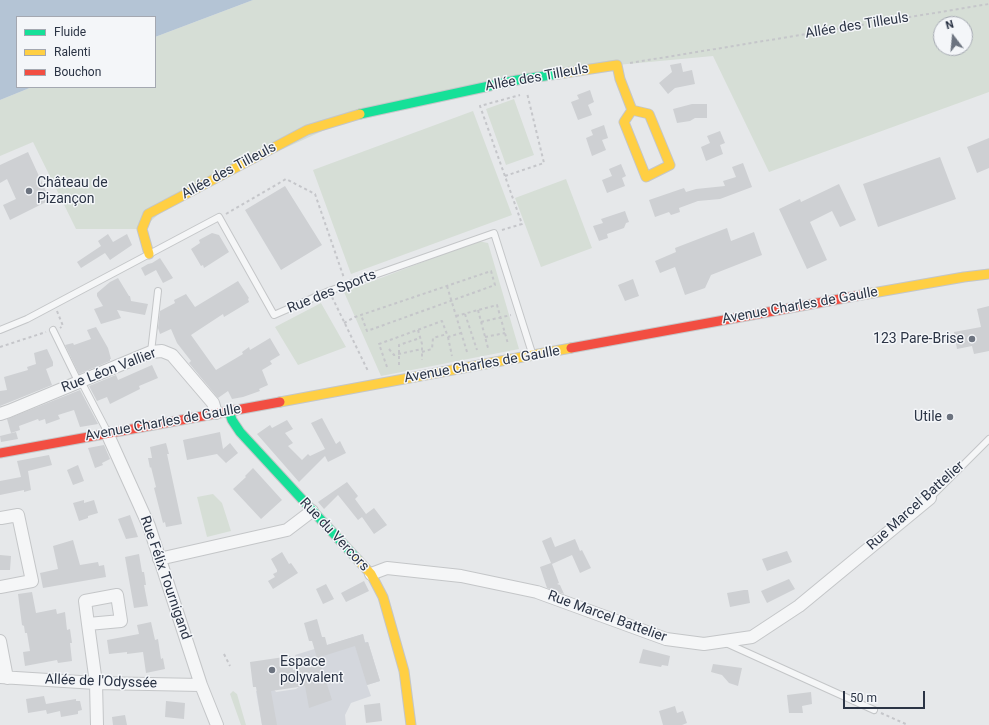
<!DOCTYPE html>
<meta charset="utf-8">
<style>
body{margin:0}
#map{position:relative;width:989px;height:725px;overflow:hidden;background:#e6e8ea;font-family:Roboto,sans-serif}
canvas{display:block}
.legend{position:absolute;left:16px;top:16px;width:140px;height:72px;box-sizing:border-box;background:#f4f6f9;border:1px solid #a4a8b1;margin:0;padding:5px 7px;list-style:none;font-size:12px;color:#2b3445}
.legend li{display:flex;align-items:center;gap:8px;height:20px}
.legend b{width:20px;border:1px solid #a4a8b1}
.north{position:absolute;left:933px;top:16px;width:40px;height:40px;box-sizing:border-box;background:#f4f6f9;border:1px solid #a4a8b1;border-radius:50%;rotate:344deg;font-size:11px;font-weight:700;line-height:16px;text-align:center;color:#2b3445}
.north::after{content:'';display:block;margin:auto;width:14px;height:18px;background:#6c737f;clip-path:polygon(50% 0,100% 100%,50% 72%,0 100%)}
.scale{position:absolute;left:843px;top:691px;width:82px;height:18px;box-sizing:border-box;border:2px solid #2b3445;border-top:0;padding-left:5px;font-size:12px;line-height:14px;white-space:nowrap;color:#2b3445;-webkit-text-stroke:3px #f4f6f9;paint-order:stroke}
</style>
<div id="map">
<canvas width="989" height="725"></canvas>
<ul class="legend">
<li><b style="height:5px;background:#16e098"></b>Fluide</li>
<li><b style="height:5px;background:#ffcf43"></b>Ralenti</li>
<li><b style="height:5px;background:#f24e42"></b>Bouchon</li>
</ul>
<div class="north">N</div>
<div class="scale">50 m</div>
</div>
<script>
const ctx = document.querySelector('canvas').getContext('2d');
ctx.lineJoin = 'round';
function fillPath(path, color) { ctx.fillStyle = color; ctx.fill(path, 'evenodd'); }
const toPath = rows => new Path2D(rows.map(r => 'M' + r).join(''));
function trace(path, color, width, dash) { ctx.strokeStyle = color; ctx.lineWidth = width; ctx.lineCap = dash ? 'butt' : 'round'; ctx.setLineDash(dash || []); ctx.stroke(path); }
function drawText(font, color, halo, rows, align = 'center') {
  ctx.font = font + ' Roboto,sans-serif'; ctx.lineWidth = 3; ctx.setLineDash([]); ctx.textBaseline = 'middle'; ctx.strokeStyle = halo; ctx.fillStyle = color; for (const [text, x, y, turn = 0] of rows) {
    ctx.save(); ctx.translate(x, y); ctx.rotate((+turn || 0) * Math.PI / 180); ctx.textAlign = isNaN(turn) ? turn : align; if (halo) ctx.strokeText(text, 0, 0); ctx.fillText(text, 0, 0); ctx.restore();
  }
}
fillPath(toPath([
 [363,634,365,642,368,642,380,681,367,685,371,696,351,703,345,715,346,725,262,725,256,691,273,688,276,692,296,689,303,684,295,655]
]), '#d4d7dd');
fillPath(toPath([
 [253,0,989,0,989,92,769,172,713,56,617,65,362,113,178,197,142,229,76,229,33,142,0,156,0,100,32,87,155,87,155,37],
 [941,24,965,24,965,48,941,48],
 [514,99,534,155,506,165,486,109],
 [473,111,512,215,351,274,313,170],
 [566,179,592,248,541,267,515,198],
 [478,241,488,243,519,349,381,376,344,292],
 [321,303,346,347,298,365,275,327],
 [213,494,222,503,231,531,207,537,197,497],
 [233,691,237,694,246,725,241,725,230,694]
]), '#d6ded6');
fillPath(toPath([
 [0,0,253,0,155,37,155,17,17,17,17,87,32,87,0,100]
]), '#b4c4d5');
fillPath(toPath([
 [681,63,683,72,692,70,695,84,675,88,668,94,659,83,672,72,670,65],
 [590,90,594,102,588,105,592,115,578,120,571,102,579,99,577,95],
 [692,104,707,104,707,118,695,118,690,121,677,123,673,109],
 [604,125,608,138,602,140,606,150,592,156,586,138,593,135,591,130],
 [720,131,725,143,720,145,723,154,706,161,701,147,710,143,707,136],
 [989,138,989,168,977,173,967,147],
 [28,152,50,200,10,220,3,205,16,199,7,179,0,183,0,165],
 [940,157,956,199,878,227,863,184],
 [743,163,752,187,720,199,698,201,679,208,680,212,671,215,669,212,655,217,649,200,684,188,686,192,696,189,725,186,723,181,736,177,732,167],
 [621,164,626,176,622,178,625,186,607,193,602,180,612,176,609,169],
 [839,184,856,220,840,227,832,211,810,222,827,260,807,269,779,209,800,199,801,202],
 [285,186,322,245,281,270,245,210],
 [625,211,629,222,626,223,624,228,607,234,608,238,599,241,593,226,603,223,601,219],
 [727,228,731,241,754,232,762,255,711,275,705,288,685,295,675,267,660,273,655,261,676,252,675,248],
 [212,233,219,235,229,252,204,268,203,265,201,266,191,249,200,243,199,240],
 [108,234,113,242,127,234,132,245,110,260,105,253,81,268,77,262,101,246,98,241],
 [160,258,173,278,163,283,156,270,145,276,141,268,148,264,152,263],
 [118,278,129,296,130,296,131,301,148,304,145,315,117,310,121,318,101,324,94,309,103,306,97,296,97,293,110,282],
 [633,279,639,296,625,301,618,285],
 [238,281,249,298,248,299,249,302,224,317,223,314,191,335,216,370,243,354,242,352,249,347,250,350,270,338,280,355,270,361,272,364,262,370,268,385,259,389,260,391,243,397,232,399,228,391,218,398,189,363,191,361,177,343,171,329,160,334,158,328,160,311,175,303,174,300,186,294,195,307],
 [989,306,989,351,974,354,972,346,957,349,954,332,981,327,977,309],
 [96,327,108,348,111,359,110,359,110,361,79,374,65,345,73,343,74,345,91,339,87,330],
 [47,349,53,362,53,366,46,369,52,385,0,406,0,391,7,390,4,377,28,370,27,367,36,364,34,353],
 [152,365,158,378,139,386,140,389,110,404,107,397,97,401,89,386,116,375,118,380],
 [80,390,98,424,80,427,74,410,58,415,60,419,46,424,45,419,39,421,38,419,19,426,20,430,11,433,7,419],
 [322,418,336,444,340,441,346,453,328,462,325,456,299,482,257,434,270,425,272,428,287,420,293,429,285,433,293,443,288,446,302,460,308,454,310,456,325,449,311,423],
 [16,432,18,439,1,442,0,436],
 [220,432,223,449,230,443,238,453,226,463,227,464,217,454,187,460,183,440],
 [166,443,169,454,167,454,182,524,166,527,165,522,163,523,154,488,156,487,151,467,150,468,148,458,152,458,150,447],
 [104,445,110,459,102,463,103,465,95,468,88,448],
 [49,455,52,465,28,471,31,490,24,492,24,490,0,495,0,481,21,477,17,461],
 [78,465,84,481,73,485,67,470],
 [253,468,282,500,261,519,233,489,246,477,245,476],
 [347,482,358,496,355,499,366,514,374,508,387,525,374,534,362,517,358,520,338,495,324,509,318,502],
 [84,500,84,503,94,500,98,513,88,516,88,518,79,521,73,503],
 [130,515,138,537,126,539,118,519],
 [551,537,555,547,575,539,580,551,582,550,591,568,580,573,572,555,552,564,559,583,557,584,560,585,564,594,547,588,540,567,551,563,542,541],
 [73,540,80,565,98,562,99,566,104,565,106,577,43,588,40,573,58,569,53,546],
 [787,551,792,562,767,571,762,559],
 [282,552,289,564,291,563,298,573,273,589,268,581,275,577,273,574,277,572,277,570,271,559],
 [139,554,142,572,144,572,145,578,146,585,144,585,148,606,134,608,125,557],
 [0,555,11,556,10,570,0,570],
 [789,579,795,589,767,603,761,591],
 [364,581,369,591,346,602,341,593],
 [326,584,334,599,323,604,316,589],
 [744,590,748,590,750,603,730,607,727,593],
 [32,592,36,613,56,609,57,614,65,612,67,630,70,629,72,643,70,643,72,661,58,663,57,660,25,666,23,652,30,651,27,633,25,633,24,626,22,625,18,594],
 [317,619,322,637,325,637,327,645,363,634,365,643,368,642,380,681,367,685,355,646,317,658,312,641,309,641,304,623],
 [151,622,155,640,158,639,161,659,163,658,165,669,146,673,143,652,127,654,127,652,109,654,107,640,139,634,137,625],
 [643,649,670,656,668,666,662,665,661,667,639,663],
 [291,656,293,670,320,662,332,700,309,708,305,686,271,691,277,725,262,725,256,687,253,687,250,662],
 [713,664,742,668,738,686,729,683,722,675,711,672],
 [811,692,812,704,802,706,803,713,789,713,787,695],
 [44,696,46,704,76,699,76,701,80,701,82,710,78,711,78,714,61,717,60,711,47,714,46,710,28,713,26,699],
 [166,701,185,703,184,719,165,717],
 [380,703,382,721,366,723,364,705],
 [675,706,677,713,683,711,687,723,682,725,663,725,659,711],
 [125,715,127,725,113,725,112,717]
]), '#ced0d3');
const lane = toPath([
 [0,330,27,319,219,217,274,315,329,291,494,233,532,353],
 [53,330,76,377,83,385,107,431],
 [151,352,158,291],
 [930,498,989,439],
 [726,643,874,710]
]);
const street = toPath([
 [0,414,9,411,151,352,162,351,172,355,213,403,216,413],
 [107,433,149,526,201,685,217,725],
 [159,559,287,530,312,511],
 [371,574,387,568,461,576,537,592,666,639,704,644,752,637,799,606,930,498],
 [0,587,32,581,18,515,1,518],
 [88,624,121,621,117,595,85,601,88,624,96,683,97,725],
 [0,641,7,678],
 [0,677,96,683,201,685]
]);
const fast = toPath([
 [360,114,517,80,558,74],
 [229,411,232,420,240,432,358,560]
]);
const slow = toPath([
 [558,74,617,65,620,79,632,110,624,122,646,177,670,165,649,114,632,110],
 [149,254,142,229,148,214,307,130,360,114],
 [867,294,964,277,989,274],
 [280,402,571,348],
 [358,560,371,574,383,597,404,671,411,725]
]);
const jam = toPath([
 [571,348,867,294],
 [0,453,280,402]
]);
trace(lane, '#c4c6c8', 8);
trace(street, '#c4c6c8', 14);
trace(fast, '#c4c6c8', 11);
trace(slow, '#c4c6c8', 11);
trace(jam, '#c4c6c8', 11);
trace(toPath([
 [630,63,989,4],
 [505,176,544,163,527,93],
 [226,214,286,179,315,194,344,278],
 [502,230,522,224,480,106,520,95],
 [447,286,467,352],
 [332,297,368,371],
 [478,310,488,348],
 [57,311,63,326,60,328],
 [465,314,477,350],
 [456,316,497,305,508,344,507,344],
 [481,322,511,315],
 [344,323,355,317,491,271,495,285,367,331,361,315],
 [418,330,422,344,422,360],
 [448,337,452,356],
 [485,337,505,333],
 [0,347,46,332],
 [389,349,394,355,422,349],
 [422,352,432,349,433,338,447,334],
 [399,365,399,345,420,338],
 [387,367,379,344,442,321,448,337,461,333],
 [224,654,230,666],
 [881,713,908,725]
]), '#c5c6ca', 2, [3, 3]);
trace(lane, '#f5f6f7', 6);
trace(street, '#f5f6f7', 12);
trace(fast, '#16e098', 9);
trace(slow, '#ffcf43', 9);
trace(jam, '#f24e42', 9);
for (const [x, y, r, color] of [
 [29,191,4,"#6c737f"],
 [972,339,4,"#6c737f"],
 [950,417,4,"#6c737f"],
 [272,670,4,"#6c737f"]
]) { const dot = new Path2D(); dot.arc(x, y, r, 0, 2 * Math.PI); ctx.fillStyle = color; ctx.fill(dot); trace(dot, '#f4f6f9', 1.5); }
drawText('14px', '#2b3445', '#f4f6f9', [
 ["Allée des Tilleuls",857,26,-9],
 ["Allée des Tilleuls",537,78,-10],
 ["Allée des Tilleuls",229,171,-28],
 ["Rue des Sports",332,292,-22],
 ["Avenue Charles de Gaulle",800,306,-10],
 ["Avenue Charles de Gaulle",482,365,-10],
 ["Rue Léon Vallier",109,371,-21],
 ["Avenue Charles de Gaulle",163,423,-10],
 ["Rue Marcel Battelier",916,506,-42],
 ["Rue du Vercors",334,535,47],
 ["Rue Félix Tournigand",165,578,71],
 ["Rue Marcel Battelier",607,617,20],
 ["Allée de l'Odyssée",101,682,2]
]);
drawText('14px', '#2b3445', '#f4f6f9', [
 ["Château de",37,183],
 ["Pizançon",37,199],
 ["123 Pare-Brise",964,339,"right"],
 ["Utile",942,417,"right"],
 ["Espace",280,662],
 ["polyvalent",280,678]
], 'left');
</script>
